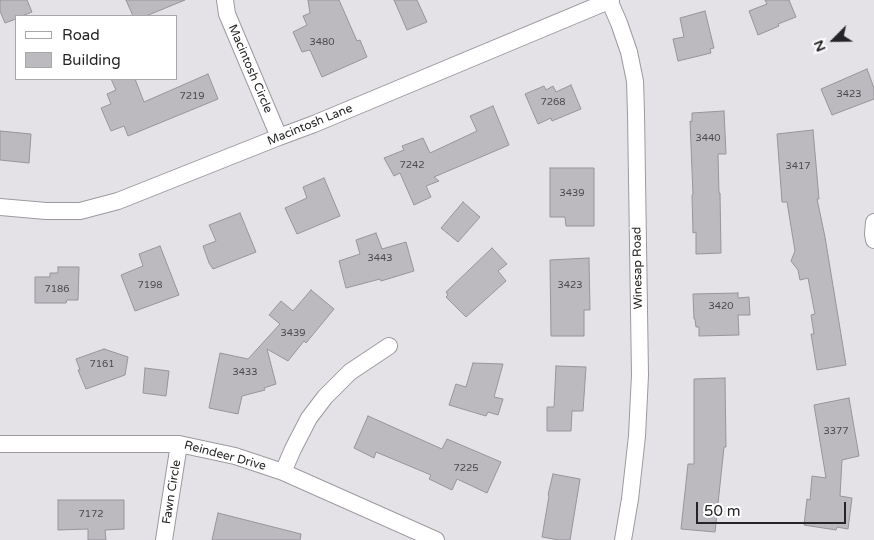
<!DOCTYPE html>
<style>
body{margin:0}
#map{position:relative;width:874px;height:540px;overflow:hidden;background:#e4e1e7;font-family:"Varela Round",sans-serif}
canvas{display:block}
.legend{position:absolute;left:15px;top:15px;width:162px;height:65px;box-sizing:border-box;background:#fff;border:1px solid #a8a7a8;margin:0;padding:6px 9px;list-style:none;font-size:15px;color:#252426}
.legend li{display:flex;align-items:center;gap:10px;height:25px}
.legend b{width:25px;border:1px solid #a8a7a8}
.north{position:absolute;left:809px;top:15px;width:50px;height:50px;-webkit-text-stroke:4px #fff;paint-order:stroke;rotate:247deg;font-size:14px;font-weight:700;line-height:20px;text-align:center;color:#252426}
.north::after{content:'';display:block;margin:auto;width:18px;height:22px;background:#252426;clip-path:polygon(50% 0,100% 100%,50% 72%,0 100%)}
.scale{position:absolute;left:696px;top:502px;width:150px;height:22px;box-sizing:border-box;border:2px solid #252426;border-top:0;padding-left:6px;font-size:15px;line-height:18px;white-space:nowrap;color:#252426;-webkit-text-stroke:4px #fff;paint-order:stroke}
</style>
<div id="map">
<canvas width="874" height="540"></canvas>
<ul class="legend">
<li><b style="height:6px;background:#fff"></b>Road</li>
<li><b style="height:14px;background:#bcbabf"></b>Building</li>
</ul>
<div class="north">N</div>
<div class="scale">50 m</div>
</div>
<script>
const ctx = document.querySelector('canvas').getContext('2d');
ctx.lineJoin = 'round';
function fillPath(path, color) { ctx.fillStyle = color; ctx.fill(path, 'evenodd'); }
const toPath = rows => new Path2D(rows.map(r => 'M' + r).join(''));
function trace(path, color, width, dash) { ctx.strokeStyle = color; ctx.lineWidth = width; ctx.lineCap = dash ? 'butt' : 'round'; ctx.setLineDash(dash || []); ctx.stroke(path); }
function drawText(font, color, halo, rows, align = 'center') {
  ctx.font = font + ' "Varela Round",sans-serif'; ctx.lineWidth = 4; ctx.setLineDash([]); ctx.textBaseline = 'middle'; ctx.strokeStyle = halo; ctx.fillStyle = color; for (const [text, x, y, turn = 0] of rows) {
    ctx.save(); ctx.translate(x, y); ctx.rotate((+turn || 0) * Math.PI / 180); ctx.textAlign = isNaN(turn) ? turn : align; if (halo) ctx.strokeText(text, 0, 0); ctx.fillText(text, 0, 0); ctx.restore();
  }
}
const building = toPath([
 [0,0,27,0,32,12,22,16,16,16,16,19,5,23,0,11,0,0],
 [126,0,185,0,146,16,133,16,126,0],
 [308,0,339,0,357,41,360,40,367,57,322,77,310,50,302,52,293,32,307,25,303,16,310,13,308,0],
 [394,0,417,0,427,22,407,30,394,0],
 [765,0,789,0,796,17,778,24,779,26,758,35,749,11,767,4,765,0],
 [705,11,714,48,710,49,711,53,678,61,673,39,684,37,680,18,705,11],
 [867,69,874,88,874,99,832,115,821,89,867,69],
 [208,74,218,99,128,136,124,126,111,131,101,108,111,104,107,94,116,90,111,79,135,79,144,102,208,74],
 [571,85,581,109,552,121,551,118,538,124,525,94,544,86,546,90,553,86,556,92,571,85],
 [493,106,509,145,434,177,439,181,426,186,431,197,414,205,400,173,394,176,384,158,404,150,402,146,423,138,430,153,477,131,470,116,493,106],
 [724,111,726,154,718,154,719,193,720,193,721,253,696,254,696,232,693,233,692,195,693,195,690,121,692,122,692,113,724,111],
 [813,130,819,199,817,199,825,237,846,365,817,370,811,334,814,334,811,315,815,314,808,278,800,280,798,270,791,261,795,251,787,202,782,202,777,134,813,130],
 [0,131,31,134,29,163,0,160,0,131],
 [550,168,594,168,594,226,566,226,565,217,550,217,550,168],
 [324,178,340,216,297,234,285,208,307,198,303,187,324,178],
 [463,202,480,217,458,242,441,228,463,202],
 [240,213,256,252,213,269,209,263,203,246,216,241,209,225,240,213],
 [376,233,382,249,406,242,414,271,381,281,380,279,346,288,339,261,360,254,356,240,376,233],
 [160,246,179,295,135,311,121,275,143,266,139,254,160,246],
 [492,248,507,264,498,271,506,281,466,317,446,297,448,295,446,292,492,248],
 [589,258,590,310,584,310,584,336,551,336,550,260,589,258],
 [58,267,79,267,78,300,67,300,66,303,35,303,35,277,50,277,50,273,58,273,58,267],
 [311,290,334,309,306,343,304,341,288,361,267,349,276,384,264,388,265,390,242,396,238,414,209,408,220,353,248,359,280,324,269,315,281,301,293,311,311,290],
 [738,293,738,298,749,297,750,315,738,315,739,335,699,336,699,327,696,327,695,319,694,319,693,294,738,293],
 [104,349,128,357,125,375,86,389,78,370,80,370,76,359,104,349],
 [473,363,503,364,494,397,503,399,498,415,488,412,486,416,449,405,456,384,466,387,473,363],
 [556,366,586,367,583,411,572,411,571,431,547,431,547,407,554,407,556,366],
 [145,368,169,371,166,396,143,393,145,368],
 [725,378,726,447,724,447,715,532,681,529,688,464,694,464,694,379,725,378],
 [849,398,859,456,842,460,840,496,852,498,848,529,837,527,836,530,804,525,807,499,810,500,812,476,826,478,814,405,849,398],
 [368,416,442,449,447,439,501,462,487,493,457,479,452,490,429,479,431,475,376,452,374,458,354,448,368,416],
 [553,474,580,479,570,540,559,540,542,537,549,496,548,495,553,474],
 [58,500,124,500,124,529,105,530,106,540,88,540,88,529,58,530,58,500],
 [218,513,301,534,300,540,212,540,218,513]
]);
fillPath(building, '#bcbabf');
trace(building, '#97959a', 1);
const street = toPath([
 [225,0,227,14,279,137],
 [609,0,619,23,629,52,635,81,636,113,640,375,637,436,630,499,623,540],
 [0,207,46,211,80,211,118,201,279,137,314,124,611,0],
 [874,222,873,234,874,240],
 [0,444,179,444,235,456,283,472,436,540],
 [283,472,293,449,309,418,325,397,350,372,389,346],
 [164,540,179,444]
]);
trace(street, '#9c9a9f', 18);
trace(street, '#fff', 16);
drawText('10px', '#4b4a4c', null, [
 ["3480",322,42],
 ["3423",849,94],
 ["7219",192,96],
 ["7268",553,102],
 ["3440",708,138],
 ["7242",412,165],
 ["3417",798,166],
 ["3439",572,193],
 ["3443",380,258],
 ["7198",150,285],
 ["3423",570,285],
 ["7186",57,289],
 ["3420",721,306],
 ["3439",293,333],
 ["7161",102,364],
 ["3433",245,372],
 ["3377",836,431],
 ["7225",466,468],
 ["7172",91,514]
]);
drawText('12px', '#252426', '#fff', [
 ["Macintosh Circle",250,69,67],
 ["Macintosh Lane",310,125,-22],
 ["Winesap Road",638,268,-91],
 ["Reindeer Drive",225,456,15],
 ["Fawn Circle",172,492,-81]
]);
</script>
